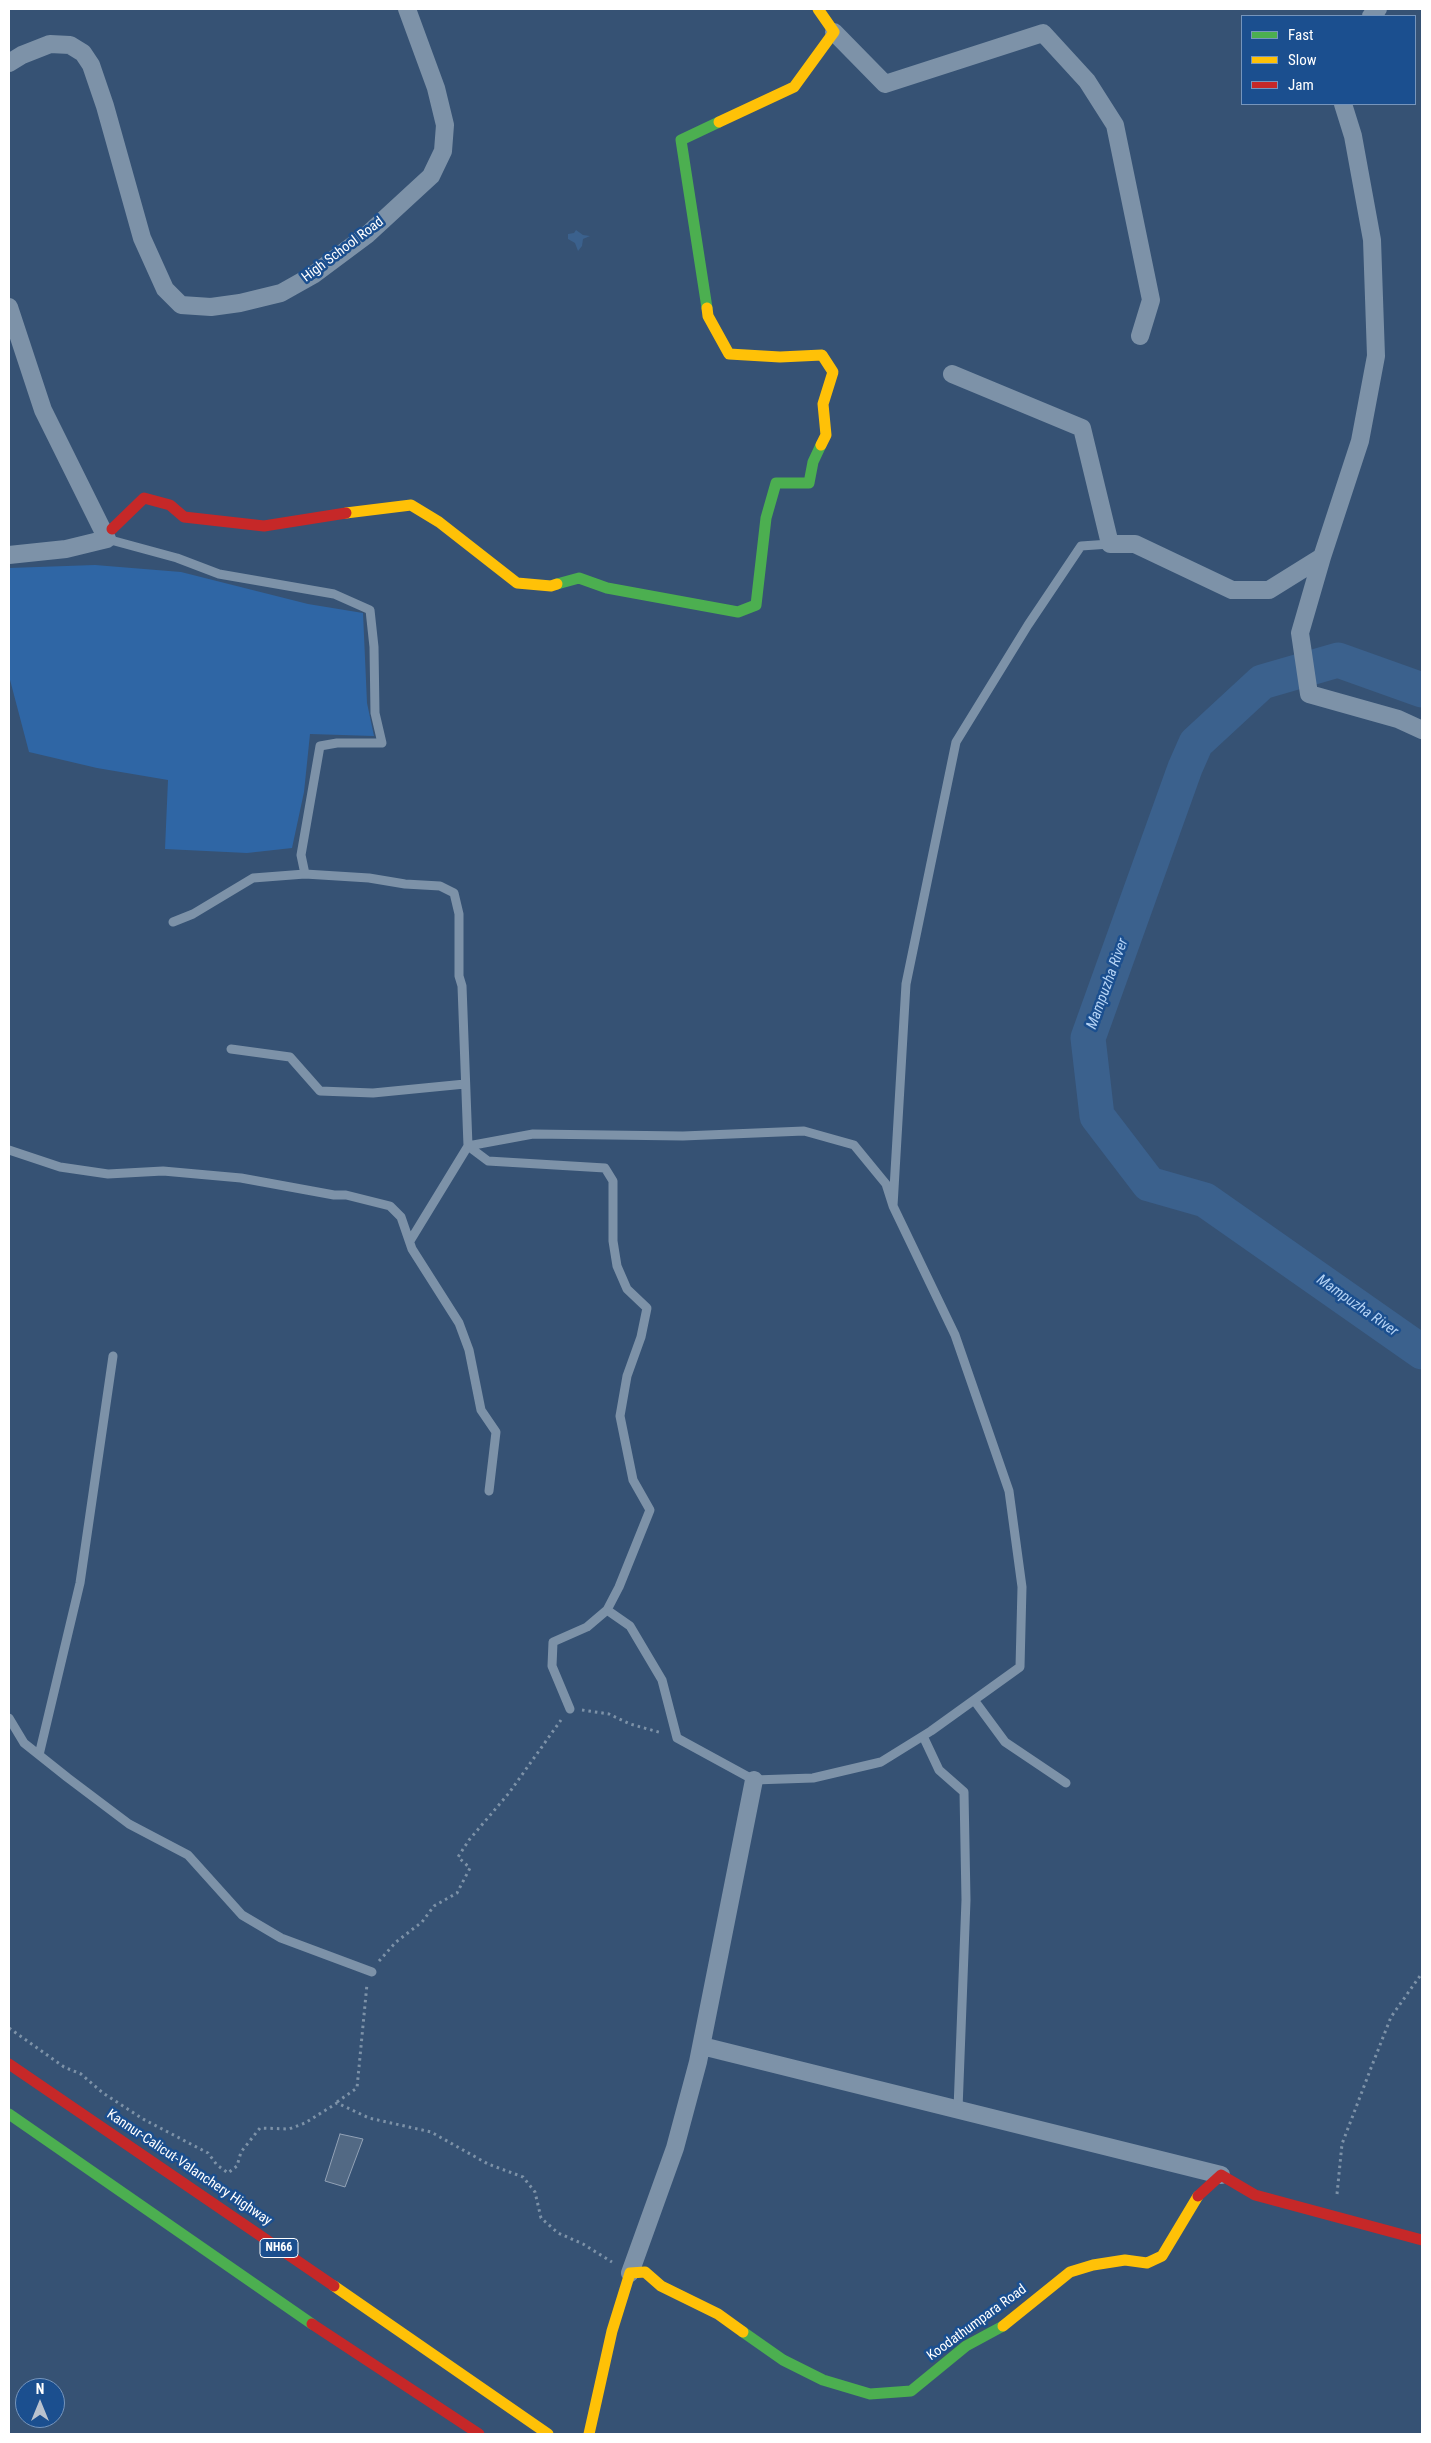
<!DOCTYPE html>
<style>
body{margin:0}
#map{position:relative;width:1431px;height:2443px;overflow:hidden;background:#365274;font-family:"Roboto Condensed",sans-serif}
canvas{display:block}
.frame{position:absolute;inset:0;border:10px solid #fff;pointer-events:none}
.legend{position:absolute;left:1241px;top:15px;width:175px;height:90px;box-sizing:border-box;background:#1b4f8f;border:1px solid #7695bc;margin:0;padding:6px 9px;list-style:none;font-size:15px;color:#fff}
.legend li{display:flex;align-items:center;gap:10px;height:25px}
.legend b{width:25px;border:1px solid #7695bc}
.north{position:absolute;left:15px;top:2378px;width:50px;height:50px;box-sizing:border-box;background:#1b4f8f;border:1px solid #7695bc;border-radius:50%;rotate:0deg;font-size:14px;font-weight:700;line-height:20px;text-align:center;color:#fff}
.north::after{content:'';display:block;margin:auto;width:18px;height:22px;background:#b9c2ce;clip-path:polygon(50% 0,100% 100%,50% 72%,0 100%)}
</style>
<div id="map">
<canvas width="1431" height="2443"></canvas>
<div class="frame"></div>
<ul class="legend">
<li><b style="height:6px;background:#4caf50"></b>Fast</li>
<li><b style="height:6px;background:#ffc107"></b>Slow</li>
<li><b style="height:6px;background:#c62828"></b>Jam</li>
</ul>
<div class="north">N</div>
</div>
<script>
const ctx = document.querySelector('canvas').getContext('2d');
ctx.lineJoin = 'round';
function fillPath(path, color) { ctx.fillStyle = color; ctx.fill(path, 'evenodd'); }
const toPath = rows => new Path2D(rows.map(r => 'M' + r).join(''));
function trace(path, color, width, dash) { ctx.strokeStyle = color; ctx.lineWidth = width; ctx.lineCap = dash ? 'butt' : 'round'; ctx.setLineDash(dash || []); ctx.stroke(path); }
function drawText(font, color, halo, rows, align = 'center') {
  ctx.font = font + ' "Roboto Condensed",sans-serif'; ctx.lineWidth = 5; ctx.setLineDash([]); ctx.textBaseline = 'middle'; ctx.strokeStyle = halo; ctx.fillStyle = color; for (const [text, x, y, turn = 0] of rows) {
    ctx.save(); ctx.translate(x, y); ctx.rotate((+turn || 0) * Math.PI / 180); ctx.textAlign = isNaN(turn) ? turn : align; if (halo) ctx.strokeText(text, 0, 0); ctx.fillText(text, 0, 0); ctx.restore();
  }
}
fillPath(toPath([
 [95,565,181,572,308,604,363,613,367,703,374,736,310,734,304,792,292,848,247,853,165,849,168,780,97,768,29,752,9,676,9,568]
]), '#2f66a5');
fillPath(toPath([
 [576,230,583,235,590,236,583,239,582,246,578,251,575,243,568,239,568,234,574,233]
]), '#3b618d');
trace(toPath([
 [1422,690,1338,660,1262,682,1196,743,1185,768,1088,1038,1097,1116,1149,1184,1205,1200,1422,1352]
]), '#3b618d', 35);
const building = toPath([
 [340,2134,363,2139,345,2187,325,2181,340,2134]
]);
fillPath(building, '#526984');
trace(building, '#92a2b6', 1);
trace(toPath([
 [582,1710,609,1714,630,1724,662,1733],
 [379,1961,396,1942,422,1922,434,1906,457,1893,470,1868,458,1857,469,1840,509,1793,561,1720],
 [9,2028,64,2067,81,2074,103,2093,143,2119,208,2153,217,2165,228,2173,237,2166,241,2152,260,2128,289,2129,305,2123,337,2103,369,2118,431,2132,488,2164,523,2177,535,2192,541,2218,558,2233,583,2244,612,2262],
 [337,2102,357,2088,367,1984],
 [1337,2194,1342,2144,1371,2068,1391,2017,1422,1973]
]), '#7d92a8', 3, [2.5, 4]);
trace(toPath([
 [107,539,177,558,219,574,334,594,370,610,374,647,375,713,382,743,337,743,320,746,301,855,305,874],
 [173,922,193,914,253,878,305,874,369,878,405,884,440,886,454,893,459,914,459,976,462,986,468,1146,410,1241],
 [231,1049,290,1057,320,1091,373,1093,465,1084],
 [468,1146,533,1134,683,1136,804,1131,854,1145,886,1184,893,1206,906,984,956,742,1028,625,1081,546,1110,544],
 [468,1146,488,1161,605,1168,613,1181,613,1241,617,1266,627,1289,647,1308,641,1337,627,1376,620,1416,633,1480,650,1510,619,1587,607,1610,587,1627,553,1642,552,1666,570,1709],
 [9,1150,60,1167,108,1174,163,1171,241,1178,334,1195,346,1195,390,1206,401,1217,412,1249,459,1323,469,1350,481,1410,496,1432,489,1491],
 [607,1610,630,1626,662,1680,677,1738,754,1780,813,1778,881,1762,931,1731,1020,1667,1022,1587,1009,1491,955,1335,893,1206],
 [974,1700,1005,1742,1066,1783],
 [9,1718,24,1743,68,1778,129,1824,188,1855,242,1915,281,1938,372,1972],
 [923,1736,939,1770,964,1792,966,1900,958,2109],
 [39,1755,80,1583,113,1356]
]), '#7d92a8', 9);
trace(toPath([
 [1371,16,1378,9],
 [834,32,885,84,1043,33,1087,81,1115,125,1151,300,1140,336],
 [9,63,22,55,50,44,70,45,83,53,91,65,105,106,142,238,165,289,181,305,211,307,240,303,281,293,313,275,368,234,431,176,443,151,445,125,436,88,407,9],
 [1343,104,1353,136,1372,240,1376,356,1360,441,1322,557,1300,633,1309,694,1398,719,1422,730],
 [9,307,43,410,107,539,66,549,9,555],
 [952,374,1082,428,1110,544,1135,544,1232,590,1269,590,1322,557],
 [702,2046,1221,2175],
 [630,2273,675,2148,698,2062,754,1780]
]), '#7d92a8', 18);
trace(toPath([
 [707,308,681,140,719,122],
 [557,584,579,578,607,588,738,612,756,605,766,518,776,483,809,483,813,462,821,445],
 [9,2114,312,2324],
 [743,2332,783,2360,823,2380,870,2394,911,2391,966,2346,1003,2326]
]), '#4caf50', 11);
trace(toPath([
 [719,122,794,87,834,32,818,9],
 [707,308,708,316,729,354,780,357,822,355,833,372,823,404,826,435,821,445],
 [346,513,411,505,439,522,517,583,551,586,557,584],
 [334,2286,548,2434],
 [1003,2326,1070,2272,1093,2265,1125,2260,1147,2263,1162,2256,1198,2196],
 [589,2434,612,2331,630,2273,645,2272,661,2286,718,2314,743,2332]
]), '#ffc107', 11);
trace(toPath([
 [112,529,144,498,170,505,184,517,264,526,346,513],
 [9,2064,334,2286],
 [1198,2196,1221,2175,1255,2195,1422,2240],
 [312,2324,479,2434]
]), '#c62828', 11);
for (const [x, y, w] of [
 [279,2248,38]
]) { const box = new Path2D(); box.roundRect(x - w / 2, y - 9.5, w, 19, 4); ctx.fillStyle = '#1b4f8f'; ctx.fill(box); trace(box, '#fff', 1); }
drawText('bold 12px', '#fff', null, [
 ["NH66",279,2248]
]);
drawText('14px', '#fff', '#1b4f8f', [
 ["High School Road",343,250,-37],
 ["Kannur-Calicut-Valanchery Highway",189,2168,34],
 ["Koodathumpara Road",977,2323,-36]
]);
drawText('italic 15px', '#b5d3f5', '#1b4f8f', [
 ["Mampuzha River",1108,984,-70],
 ["Mampuzha River",1357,1306,35]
]);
</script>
